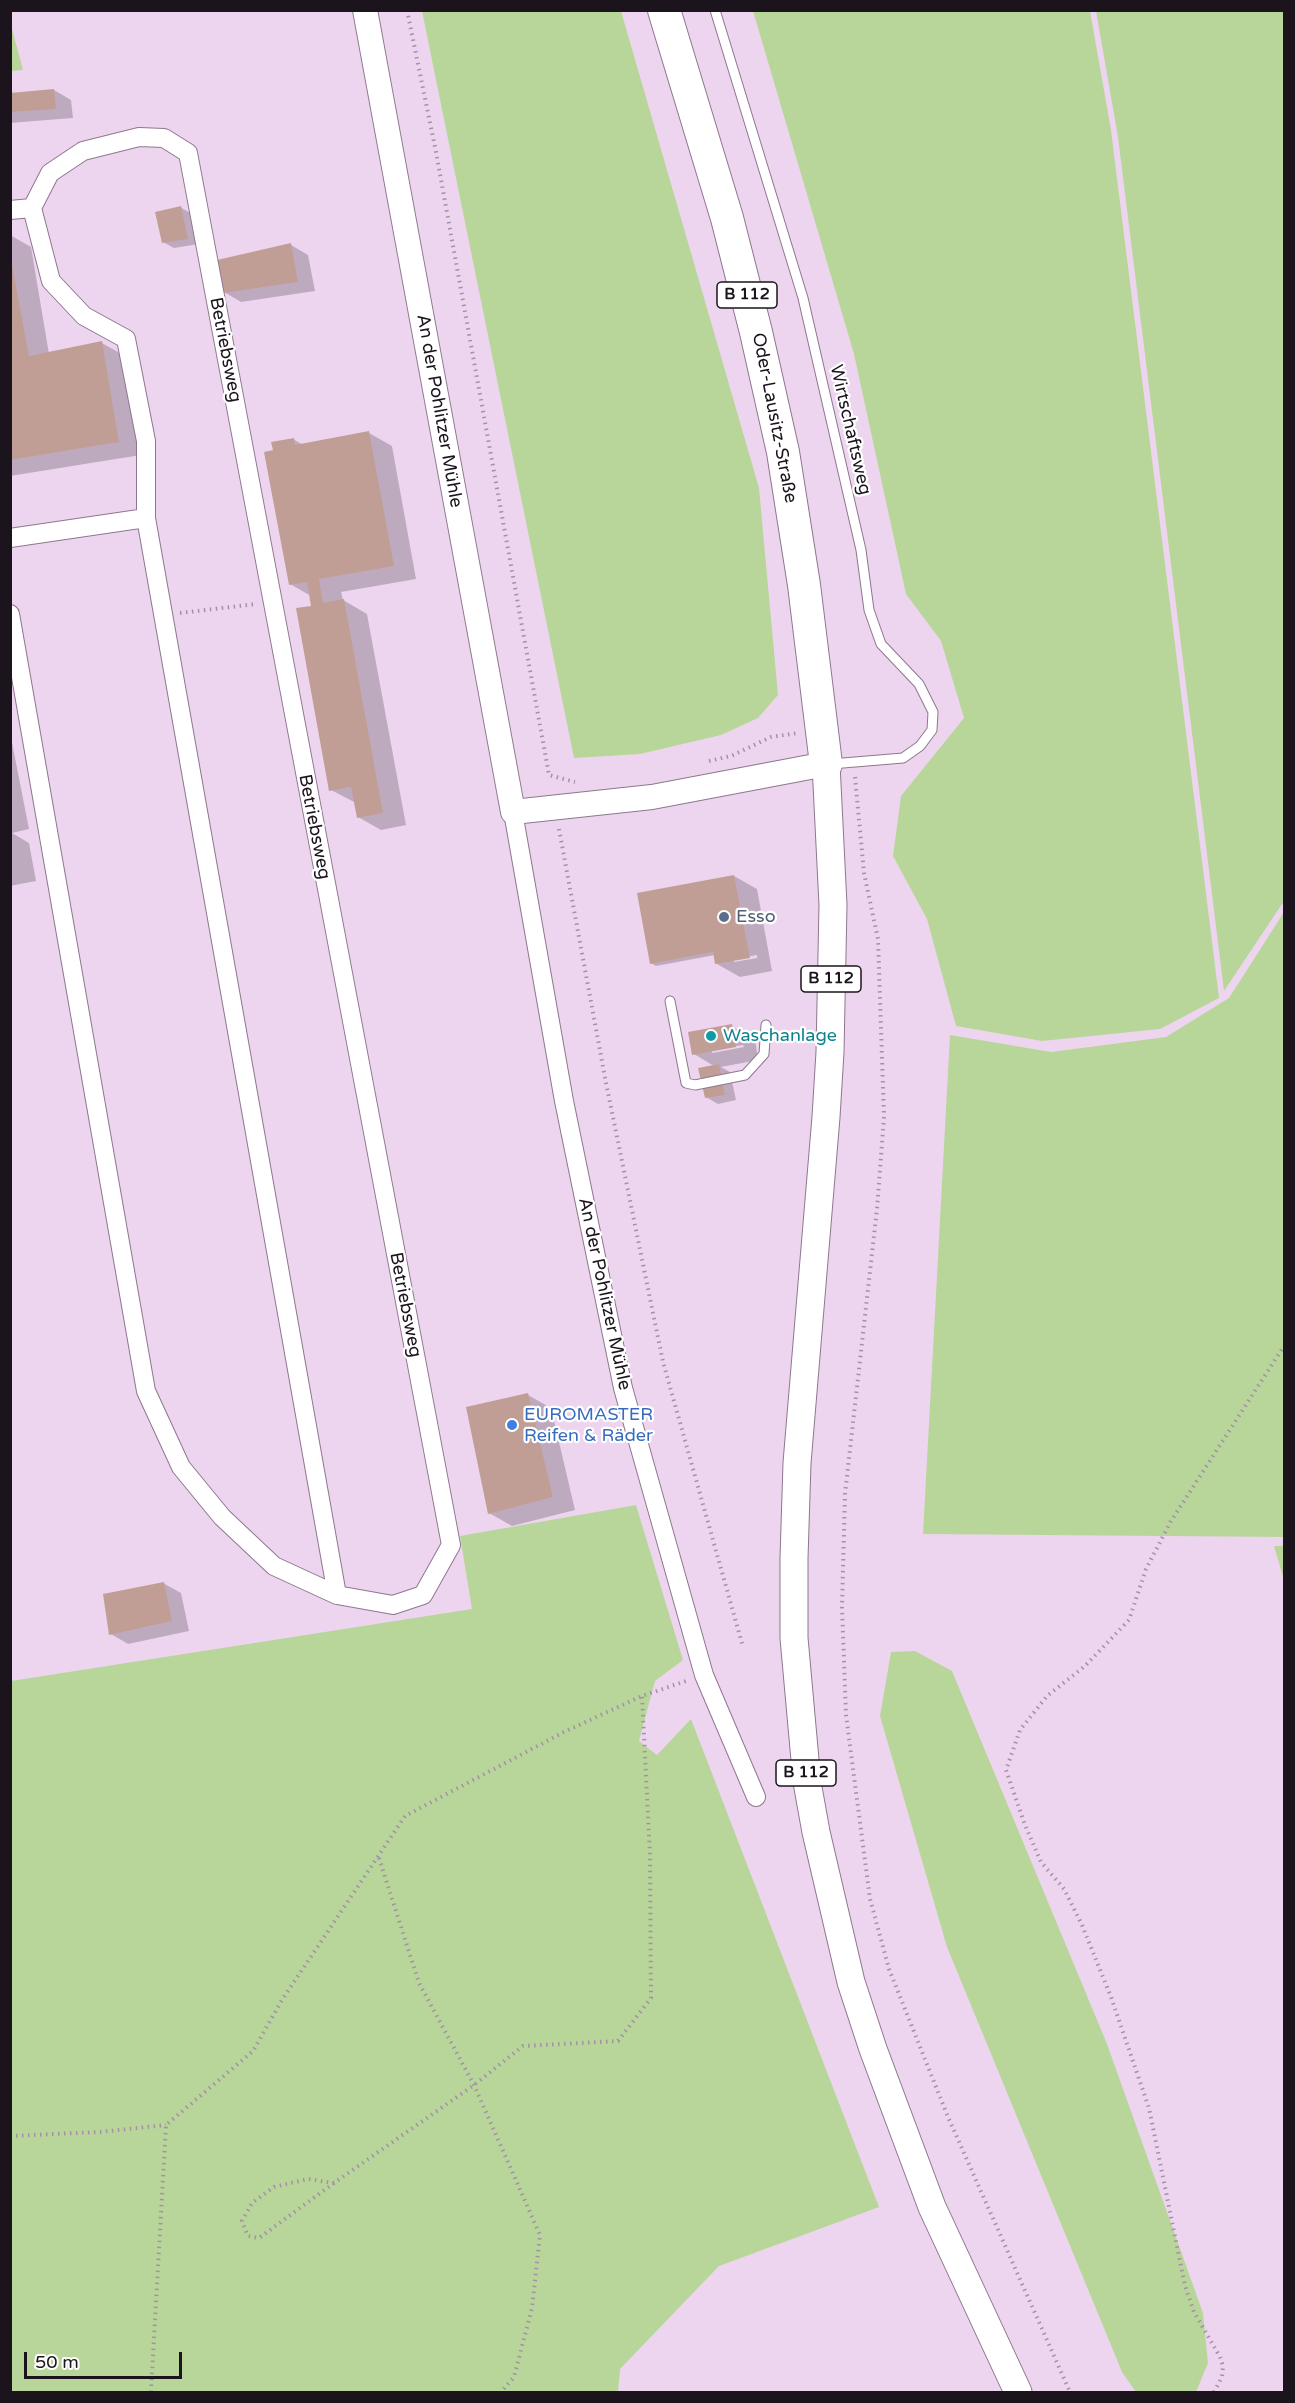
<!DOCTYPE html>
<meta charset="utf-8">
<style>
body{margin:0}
#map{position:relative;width:1295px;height:2403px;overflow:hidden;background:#eed5ef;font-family:"Varela Round",sans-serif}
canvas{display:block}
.frame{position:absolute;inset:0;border:12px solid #1c141d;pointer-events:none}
.scale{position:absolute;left:24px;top:2352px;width:158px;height:27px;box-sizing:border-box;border:3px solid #1c141d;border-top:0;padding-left:8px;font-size:18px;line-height:21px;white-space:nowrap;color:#1c141d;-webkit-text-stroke:4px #fff;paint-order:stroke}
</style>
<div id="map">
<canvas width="1295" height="2403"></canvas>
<div class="frame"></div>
<div class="scale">50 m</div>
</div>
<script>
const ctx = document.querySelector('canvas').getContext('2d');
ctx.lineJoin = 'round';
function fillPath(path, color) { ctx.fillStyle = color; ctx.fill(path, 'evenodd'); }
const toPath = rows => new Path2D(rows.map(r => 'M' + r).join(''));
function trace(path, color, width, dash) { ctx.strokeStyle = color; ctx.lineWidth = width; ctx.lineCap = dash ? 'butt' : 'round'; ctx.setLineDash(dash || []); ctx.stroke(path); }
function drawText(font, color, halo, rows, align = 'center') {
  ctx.font = font + ' "Varela Round",sans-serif'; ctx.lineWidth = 4.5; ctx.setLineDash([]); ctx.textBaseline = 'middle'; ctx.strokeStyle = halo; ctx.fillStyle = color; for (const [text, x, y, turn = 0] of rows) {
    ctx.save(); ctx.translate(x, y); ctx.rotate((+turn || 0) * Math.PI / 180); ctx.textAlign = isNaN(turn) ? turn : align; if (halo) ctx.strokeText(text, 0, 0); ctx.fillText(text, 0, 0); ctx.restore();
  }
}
fillPath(toPath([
 [422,11,621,11,759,488,778,695,758,718,721,735,640,754,574,758],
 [753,11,1090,11,1111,130,1219,998,1160,1029,1042,1041,956,1026,927,919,893,856,901,796,964,718,941,641,906,594,854,354],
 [1096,11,1284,11,1284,901,1224,991,1118,137],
 [11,25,23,70,11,71],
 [1284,912,1284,1537,923,1534,950,1035,1051,1052,1166,1037,1229,998],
 [636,1505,683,1660,655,1681,639,1741,657,1755,691,1719,879,2207,719,2266,620,2369,618,2392,11,2392,11,1681,472,1609,460,1536],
 [1274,1546,1284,1546,1284,1580],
 [915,1651,952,1671,1107,2044,1203,2313,1208,2363,1196,2392,1136,2392,1122,2372,947,1947,880,1716,891,1652]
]), '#b8d69a');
fillPath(toPath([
 [54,90,71,100,73,118,10,123,10,94],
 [180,207,192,214,199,244,174,248,163,242],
 [10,235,31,247,49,354,102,343,125,356,141,455,10,476],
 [291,245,308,255,315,291,241,302,224,292],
 [369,433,392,446,416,579,341,592,343,600,367,614,406,825,381,830,358,817,356,803,331,790,313,607,311,596,290,584,274,451,293,439,303,445],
 [10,732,29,829,12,833,29,843,36,881,10,886],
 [734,876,757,889,772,971,740,977,717,964,715,955,656,966,651,963],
 [757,955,757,958,734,962,734,959],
 [731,1026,755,1039,758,1060,721,1067,730,1072,736,1100,718,1104,706,1097,714,1066,694,1054],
 [743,1045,744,1047,712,1053,712,1050],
 [528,1395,551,1408,575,1510,512,1526,489,1513],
 [163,1583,181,1593,189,1631,128,1644,111,1634]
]), '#0003');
fillPath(toPath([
 [54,89,56,109,10,112,10,93],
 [181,206,188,239,162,243,155,212],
 [291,243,298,282,223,293,217,260],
 [10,254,29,356,102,341,119,442,10,460],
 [369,431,394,566,319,579,323,603,344,599,383,813,357,818,351,787,329,791,296,608,311,606,307,582,289,585,264,452,273,450,271,442,294,438,295,445],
 [734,875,750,958,715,964,713,952,650,964,637,893],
 [732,1024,736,1047,692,1055,688,1032],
 [719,1064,725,1095,705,1098,698,1068],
 [528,1393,553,1497,488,1514,466,1407],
 [164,1582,172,1621,109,1635,103,1594]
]), '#c19e95');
const lane = toPath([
 [715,10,803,298,861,550,869,610,881,644,919,684,933,712,932,730,920,746,903,758,831,764],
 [670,1001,686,1083,695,1085,745,1075,764,1054,766,1025]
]);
const street = toPath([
 [10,210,32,208],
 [10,538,146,518],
 [10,614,146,1391,181,1467,222,1517,274,1566,337,1595,393,1605,423,1595,451,1545,188,153,164,138,139,137,83,151,50,173,32,208,51,281,84,316,126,339,146,441,146,518,337,1595],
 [513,812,564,1101,623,1388,704,1675,756,1797]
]);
const secondary = toPath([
 [365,10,513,812,652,797,826,764]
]);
const primary = toPath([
 [826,764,833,905,830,1052,826,1117,797,1463,794,1558,794,1638,807,1782,816,1832,851,1982,873,2049,932,2207,1018,2392]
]);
const highway = toPath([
 [664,10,727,218,756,332,783,452,804,585,826,764]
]);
trace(lane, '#8e778e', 11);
trace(street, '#8e778e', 20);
trace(secondary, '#8e778e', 26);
trace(primary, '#8e778e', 29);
trace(highway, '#8e778e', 34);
trace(toPath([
 [407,10,436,152,549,775,575,782],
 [180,613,256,604],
 [709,761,731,756,771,737,798,733],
 [855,777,864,873,878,939,884,1117,877,1209,845,1494,842,1607,846,1715,870,1899,889,1969,948,2117,1070,2392],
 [559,829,606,1083,663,1362,743,1647],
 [379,1858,419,1983,474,2085,540,2235,532,2308,514,2377,501,2392],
 [10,2136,99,2132,166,2125],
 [334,2183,259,2238,248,2236,242,2221,252,2203,274,2187,308,2179,334,2183,474,2085,523,2046,618,2041,651,1998,650,1855,642,1696],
 [151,2392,166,2125,253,2051,282,2000,405,1816,564,1732,642,1696,686,1681],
 [1214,2392,1222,2377,1223,2366,1220,2357,1194,2312,1185,2286,1149,2108,1111,1997,1082,1925,1064,1889,1041,1862,1025,1825,1006,1770,1020,1730,1047,1696,1085,1666,1129,1620,1146,1569,1171,1521,1284,1346]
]), '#a491a5', 4, [1.5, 4.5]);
trace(lane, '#fff', 9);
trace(street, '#fff', 18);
trace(secondary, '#fff', 24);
trace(primary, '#fff', 27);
trace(highway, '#fff', 32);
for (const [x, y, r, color] of [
 [724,917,6,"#5c6f8a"],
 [711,1036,6,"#0f9aa8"],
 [512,1425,6,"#3f7fe0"]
]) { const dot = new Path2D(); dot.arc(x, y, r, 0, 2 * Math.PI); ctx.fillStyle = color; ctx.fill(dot); trace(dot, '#fff', 2); }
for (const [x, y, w] of [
 [747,295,60],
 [831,979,60],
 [806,1773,60]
]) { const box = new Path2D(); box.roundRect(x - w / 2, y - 13, w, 26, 4.5); ctx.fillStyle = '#fff'; ctx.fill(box); trace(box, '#1c141d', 1.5); }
drawText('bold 16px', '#1c141d', null, [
 ["B 112",747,295],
 ["B 112",831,979],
 ["B 112",806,1773]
]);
drawText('18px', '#1c141d', '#fff', [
 ["Betriebsweg",225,350,79],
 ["An der Pohlitzer Mühle",439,411,80],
 ["Oder-Lausitz-Straße",774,418,79],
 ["Wirtschaftsweg",850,430,77],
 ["Betriebsweg",314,827,79],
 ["An der Pohlitzer Mühle",604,1294,78],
 ["Betriebsweg",405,1305,79]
]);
drawText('18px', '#4e5e75', '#fff', [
 ["Esso",736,917]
], 'left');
drawText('18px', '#0d838f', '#fff', [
 ["Waschanlage",723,1036]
], 'left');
drawText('18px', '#366cbe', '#fff', [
 ["EUROMASTER",524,1415],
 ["Reifen & Räder",524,1436]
], 'left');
</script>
